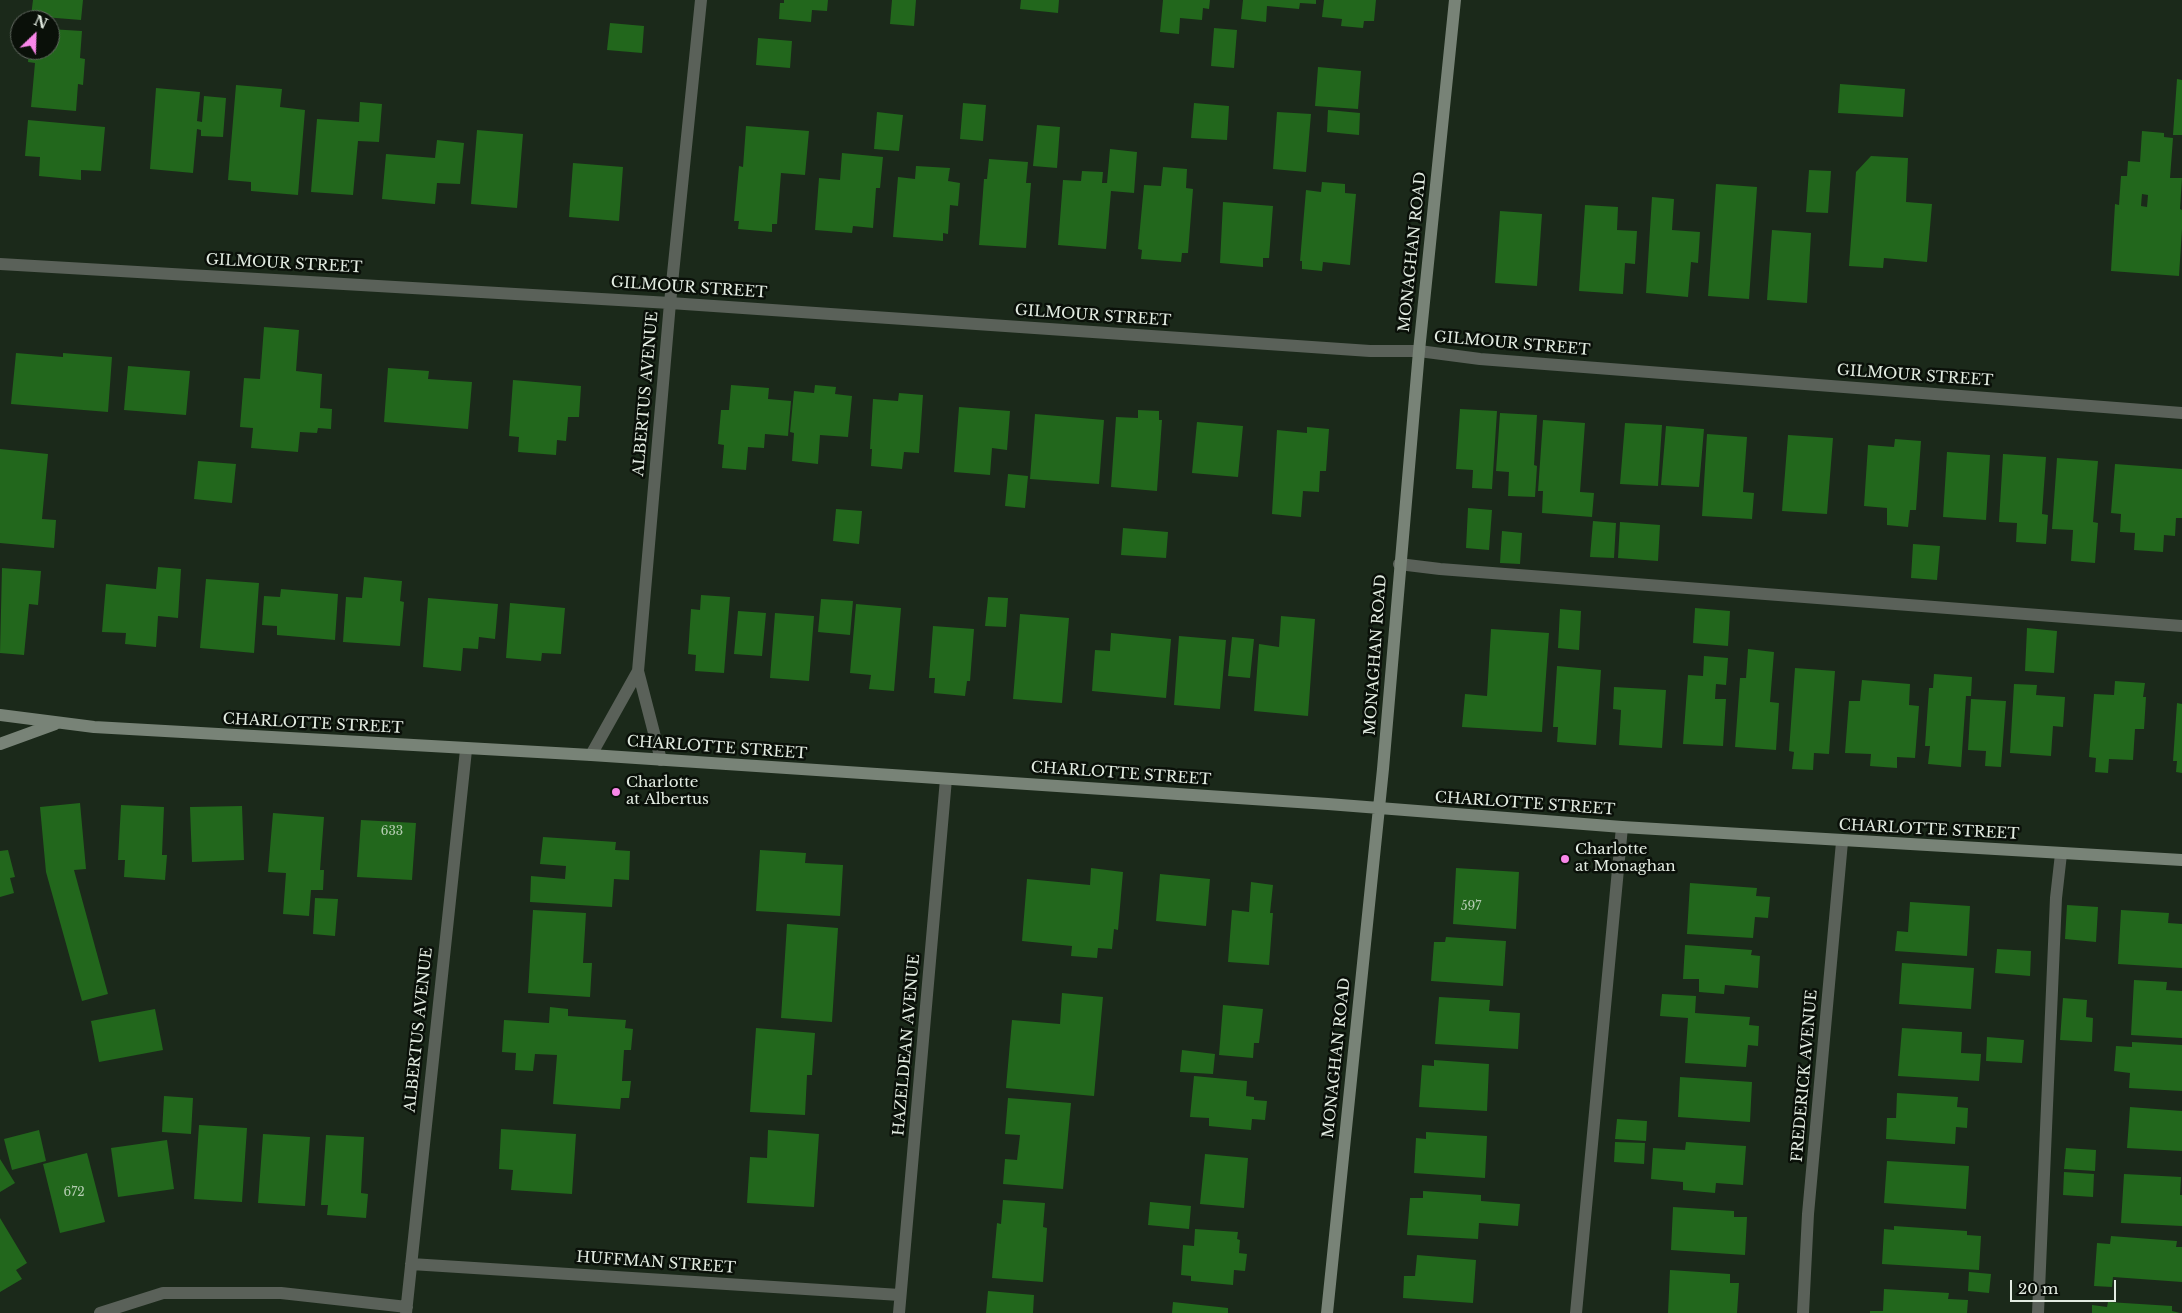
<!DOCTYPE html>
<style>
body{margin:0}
#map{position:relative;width:2182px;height:1313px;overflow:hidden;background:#1b291a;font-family:"Libre Baskerville",serif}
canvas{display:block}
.north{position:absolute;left:10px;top:10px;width:50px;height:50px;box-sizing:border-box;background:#0a1009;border:1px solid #616860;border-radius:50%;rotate:24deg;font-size:14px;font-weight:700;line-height:20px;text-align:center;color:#e3ece2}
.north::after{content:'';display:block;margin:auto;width:18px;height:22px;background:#f987e9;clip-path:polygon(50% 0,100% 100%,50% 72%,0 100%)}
.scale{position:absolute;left:2010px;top:1280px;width:106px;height:22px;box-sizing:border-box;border:2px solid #e3ece2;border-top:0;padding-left:6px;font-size:15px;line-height:18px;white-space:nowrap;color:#e3ece2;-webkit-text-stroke:4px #0a1009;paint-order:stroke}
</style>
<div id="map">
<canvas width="2182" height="1313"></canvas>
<div class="north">N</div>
<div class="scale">20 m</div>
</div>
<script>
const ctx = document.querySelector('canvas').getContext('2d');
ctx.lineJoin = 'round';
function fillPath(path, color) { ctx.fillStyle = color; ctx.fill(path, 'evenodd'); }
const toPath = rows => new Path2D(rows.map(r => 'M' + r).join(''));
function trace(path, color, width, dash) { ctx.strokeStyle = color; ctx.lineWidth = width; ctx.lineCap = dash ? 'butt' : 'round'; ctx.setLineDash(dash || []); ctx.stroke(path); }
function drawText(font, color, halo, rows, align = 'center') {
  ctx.font = font + ' "Libre Baskerville",serif'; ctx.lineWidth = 5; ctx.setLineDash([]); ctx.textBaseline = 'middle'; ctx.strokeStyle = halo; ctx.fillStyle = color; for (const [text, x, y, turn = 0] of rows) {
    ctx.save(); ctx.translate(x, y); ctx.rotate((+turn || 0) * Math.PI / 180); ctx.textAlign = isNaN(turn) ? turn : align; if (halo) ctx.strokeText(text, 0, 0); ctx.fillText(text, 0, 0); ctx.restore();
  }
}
fillPath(toPath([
 [33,0,83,0,81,20,31,16],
 [784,0,828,0,827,11,812,10,811,22,779,19,780,3,784,3],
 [892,0,916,0,914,26,890,24],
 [1021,0,1059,0,1058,13,1020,9],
 [1163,0,1210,0,1209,9,1203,8,1202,20,1180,18,1179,34,1160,32],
 [1243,0,1316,0,1316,4,1300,3,1299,9,1267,6,1266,22,1241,19],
 [1324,0,1376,0,1374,21,1364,21,1363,28,1341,26,1342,19,1322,17],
 [610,23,644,26,642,53,607,50],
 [1214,28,1237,30,1234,68,1211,66],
 [50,29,82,31,80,58,85,59,83,85,78,84,76,111,31,107,35,63,28,62,29,50,50,50],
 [758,38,792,41,790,68,756,65],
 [1318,67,1361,71,1358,109,1315,106],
 [2177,79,2182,80,2182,135,2173,135],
 [1840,84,1905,89,1903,117,1838,113],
 [236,85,282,89,280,107,305,110,298,195,251,191,251,182,228,180],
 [156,88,200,92,197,121,202,122,204,96,226,98,223,137,201,136,201,130,197,129,193,173,150,169],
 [360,102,382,104,379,142,358,141,353,195,311,192,317,119,359,122],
 [963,103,986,105,983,141,960,139],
 [1194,103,1229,106,1227,140,1191,138],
 [1328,110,1360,113,1359,135,1327,132],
 [877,112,903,115,899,151,874,149],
 [1277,112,1311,114,1306,172,1273,169],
 [28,120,105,127,101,171,81,170,81,180,39,176,40,157,25,156],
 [1037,125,1060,127,1057,168,1033,166],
 [746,126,809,131,805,175,781,173,777,224,772,224,772,232,738,229,739,221,734,221,739,166,743,167],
 [477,130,523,134,517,208,471,204],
 [2142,131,2164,133,2164,137,2173,138,2170,178,2182,178,2180,209,2182,210,2182,229,2179,276,2111,271,2115,204,2119,205,2121,176,2127,176,2128,161,2140,162],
 [2142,194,2148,195,2147,207,2141,206],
 [437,140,464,143,460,184,437,183,435,204,382,199,386,154,435,158],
 [1110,149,1137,152,1134,193,1111,191,1106,249,1058,245,1063,180,1081,181,1082,171,1103,172,1102,183,1107,183],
 [842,153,883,157,880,188,876,188,873,228,853,226,852,233,815,230,819,178,840,180],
 [1871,156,1908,158,1906,202,1932,204,1927,262,1884,258,1883,268,1849,266,1856,172],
 [989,159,1028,162,1026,183,1031,183,1026,248,979,245,984,179,987,179],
 [573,163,623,167,619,221,569,217],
 [916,166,950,168,948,181,960,183,958,206,950,205,948,234,943,233,943,241,893,237,898,177,915,179],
 [1163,167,1187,169,1186,188,1193,189,1188,253,1182,253,1181,262,1141,259,1142,250,1138,249,1144,185,1161,186],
 [1809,170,1831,171,1828,213,1806,212],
 [1322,182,1345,184,1345,193,1356,194,1350,265,1323,262,1322,271,1302,269,1302,261,1300,261,1306,190,1321,192],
 [1716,184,1757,187,1749,299,1708,296],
 [1652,197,1674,199,1672,230,1700,232,1698,263,1691,262,1688,297,1646,293],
 [1223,202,1273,206,1269,258,1263,258,1263,267,1220,263],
 [1585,205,1618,207,1617,230,1637,231,1635,264,1625,263,1623,294,1579,291],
 [1500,211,1542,214,1537,286,1495,283],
 [1772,230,1811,233,1807,303,1767,300],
 [264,327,299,330,296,371,322,374,320,408,332,409,331,429,318,428,317,433,300,432,298,452,251,448,253,428,240,427,244,378,260,379],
 [16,353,63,357,63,353,112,357,108,412,11,404],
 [128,366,190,371,186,415,124,410],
 [388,368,429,371,428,379,472,382,468,429,384,422],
 [513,380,581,386,579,417,568,417,566,441,557,440,556,455,518,452,519,437,509,436],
 [731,385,769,388,768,399,791,401,788,436,765,434,764,448,748,447,746,470,722,468,724,445,718,444,721,410,729,410],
 [815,385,836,387,835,394,852,396,848,437,820,435,818,464,792,461,794,433,790,432,794,391,814,393],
 [899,393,923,395,919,453,904,452,902,469,871,466,872,449,870,449,873,399,898,401],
 [959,407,1010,411,1007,450,992,448,990,475,954,472],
 [1460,409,1497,411,1492,489,1472,488,1473,470,1456,469],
 [1138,410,1159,411,1159,420,1162,420,1157,491,1111,487,1116,417,1138,418],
 [1500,413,1537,415,1534,465,1537,466,1535,497,1508,496,1509,472,1496,471],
 [1035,414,1104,420,1099,484,1030,479],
 [1543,420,1585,423,1580,492,1594,493,1592,517,1542,513,1543,491,1538,491],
 [1197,422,1243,426,1238,477,1192,473],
 [1625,423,1662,425,1658,486,1620,484],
 [1666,426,1704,429,1699,487,1661,485],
 [1307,427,1329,429,1326,471,1320,471,1319,492,1303,491,1301,517,1272,514,1277,430,1307,433],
 [1707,434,1747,437,1743,492,1754,493,1752,519,1702,516],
 [1788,435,1833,438,1827,514,1782,511],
 [1895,439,1921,441,1916,510,1910,510,1908,527,1887,525,1887,508,1864,506,1868,445,1894,447],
 [0,449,48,454,42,519,56,520,54,548,0,543],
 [1947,452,1990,455,1986,520,1943,517],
 [2003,454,2046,457,2042,514,2048,515,2046,544,2016,542,2017,523,1999,522],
 [2057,458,2098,461,2093,522,2098,523,2095,563,2071,561,2073,530,2052,529],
 [198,461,236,464,232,503,194,499],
 [2115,464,2182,469,2182,518,2176,518,2175,536,2164,535,2163,552,2134,550,2135,533,2120,532,2121,514,2111,513],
 [1008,474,1028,476,1025,508,1005,506],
 [1468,508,1492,510,1489,550,1466,548],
 [836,509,862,511,859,544,833,541],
 [1593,521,1616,523,1614,558,1590,557],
 [1620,522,1660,525,1658,561,1618,558],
 [1123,528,1168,532,1166,558,1121,555],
 [1502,531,1522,533,1520,564,1500,563],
 [1913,544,1940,546,1937,580,1911,578],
 [158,567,181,569,178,618,158,616,156,647,125,644,126,633,102,632,106,584,156,589],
 [2,568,41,571,38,605,29,604,24,655,0,653],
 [364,577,402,581,400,601,404,602,400,646,343,642,346,597,362,598],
 [206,579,259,583,254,653,200,648],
 [281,589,338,594,335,640,277,635,277,626,262,625,264,596,280,597],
 [701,595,730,597,724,673,695,671,696,655,688,654,691,609,700,610],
 [988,597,1008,598,1006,627,985,626],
 [428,598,498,604,495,639,479,637,478,649,463,648,461,671,423,667],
 [821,599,853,601,850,635,818,632],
 [510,603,565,608,561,654,542,653,541,661,506,658],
 [856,604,901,608,894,691,869,689,871,675,850,673],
 [1695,608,1730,611,1728,646,1693,643],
 [1560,609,1581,611,1579,650,1558,648],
 [738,611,766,613,762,656,734,654],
 [775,613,814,616,809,681,770,678],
 [1020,614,1069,618,1062,703,1013,699],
 [1281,616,1315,619,1308,716,1254,711,1259,644,1279,647],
 [933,626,974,629,970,681,967,681,965,696,934,693,935,678,929,678],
 [2027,628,2057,631,2054,673,2025,671],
 [1491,629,1549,633,1542,732,1462,727,1465,694,1487,696],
 [1111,633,1171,639,1166,698,1092,691,1095,650,1110,651],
 [1179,636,1226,640,1220,709,1174,705],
 [1232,637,1254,639,1250,678,1228,676],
 [1748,649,1774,652,1770,702,1779,703,1776,750,1735,747,1740,678,1746,678],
 [1704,656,1728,658,1726,685,1716,684,1715,699,1726,699,1723,746,1683,744,1688,675,1703,676],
 [1557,666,1601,670,1596,745,1557,742,1558,727,1553,727],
 [1795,668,1835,671,1829,754,1814,753,1813,770,1792,769,1794,752,1789,751],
 [1934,674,1972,677,1971,696,1966,696,1961,767,1928,764,1930,746,1925,746,1929,688,1933,688],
 [1862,680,1910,684,1909,705,1919,706,1915,758,1897,757,1897,768,1870,766,1871,754,1845,753,1849,701,1860,701],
 [2115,681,2145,683,2143,697,2146,697,2144,729,2135,729,2133,760,2109,759,2108,773,2095,772,2096,758,2089,757,2094,694,2114,695],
 [2014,684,2037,685,2036,695,2065,697,2063,727,2053,726,2051,756,2010,753],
 [1614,687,1666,690,1662,748,1619,745,1621,710,1613,709],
 [1971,699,2006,701,2001,767,1985,766,1986,751,1968,750],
 [2177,703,2182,704,2182,773,2176,772,2177,761,2173,761],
 [80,803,86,869,74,870,108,994,82,1001,46,872,40,807],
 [121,805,164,807,162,855,167,855,165,880,124,877,125,860,118,860],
 [242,806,244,860,192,862,190,807],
 [273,813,324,817,320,870,324,870,323,890,311,890,309,916,283,914,286,873,268,872],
 [361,820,416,823,412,880,357,877],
 [543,837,616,842,615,850,630,851,629,880,614,879,612,907,530,902,531,876,565,879,566,866,540,864],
 [8,850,15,877,10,878,14,893,0,897,0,851],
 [760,850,806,853,805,863,843,865,840,916,756,911],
 [1091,868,1123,872,1118,930,1114,929,1112,949,1098,948,1097,958,1071,956,1072,946,1022,941,1027,879,1090,885],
 [1456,868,1519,872,1516,929,1453,924],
 [1160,874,1210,879,1206,926,1156,921],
 [1251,882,1273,885,1270,913,1273,913,1269,965,1228,962,1232,910,1249,912],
 [1690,883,1757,888,1756,896,1770,897,1768,918,1755,917,1753,938,1687,934],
 [315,898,338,899,335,936,313,934],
 [1910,902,1970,906,1967,956,1895,951,1897,931,1908,932],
 [2067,905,2098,907,2096,942,2065,939],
 [533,910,586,913,583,963,592,963,590,997,528,993],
 [2121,910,2169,913,2168,923,2182,924,2182,968,2118,964],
 [787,924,838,928,832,1022,781,1018],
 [1446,937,1506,941,1503,986,1431,981,1434,942,1445,942],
 [1685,945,1752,950,1751,955,1760,956,1758,988,1725,985,1724,994,1699,992,1699,979,1683,979],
 [1997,949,2031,951,2030,976,1995,973],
 [1902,963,1974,968,1971,1009,1899,1004],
 [2134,980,2167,982,2166,990,2182,991,2182,1038,2131,1035],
 [1062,993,1103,997,1094,1096,1006,1088,1012,1020,1060,1024],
 [1662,994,1696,996,1695,1013,1750,1017,1749,1025,1759,1026,1758,1046,1748,1045,1746,1067,1685,1063,1688,1018,1660,1016],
 [1439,997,1490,1000,1489,1011,1520,1013,1518,1049,1435,1044],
 [2063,998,2087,1000,2086,1017,2093,1018,2092,1042,2060,1040],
 [1223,1005,1263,1009,1259,1043,1254,1043,1253,1058,1219,1055],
 [550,1007,568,1009,568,1016,626,1020,625,1028,633,1029,631,1050,624,1050,622,1081,631,1081,629,1098,621,1098,620,1109,553,1104,557,1055,535,1054,533,1071,515,1070,516,1053,502,1052,504,1020,549,1023],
 [155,1009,163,1050,99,1062,91,1021],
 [756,1028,815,1033,812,1075,807,1075,805,1115,750,1112],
 [1902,1028,1962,1032,1961,1053,1981,1054,1979,1081,1898,1076],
 [1987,1037,2024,1040,2022,1063,1986,1061],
 [2132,1042,2182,1045,2182,1091,2129,1088,2130,1073,2114,1071,2116,1046,2132,1047],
 [1182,1050,1215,1054,1213,1074,1180,1072],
 [1434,1060,1489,1064,1487,1111,1419,1107,1422,1065,1434,1066],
 [1194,1076,1247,1081,1246,1096,1254,1097,1254,1100,1267,1101,1265,1120,1252,1119,1251,1130,1209,1126,1209,1118,1190,1117],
 [1680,1077,1752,1082,1750,1122,1678,1117],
 [1897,1093,1958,1097,1957,1107,1968,1108,1967,1128,1956,1127,1955,1144,1886,1139,1887,1118,1896,1118],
 [164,1096,193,1098,191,1134,162,1132],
 [1008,1098,1071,1103,1063,1189,1003,1184,1005,1159,1017,1160,1020,1135,1005,1134],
 [2130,1107,2182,1111,2182,1151,2127,1148],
 [1617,1119,1647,1121,1646,1141,1615,1139],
 [199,1125,247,1128,242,1202,194,1199],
 [501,1129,576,1134,572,1194,511,1190,513,1170,499,1169],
 [39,1130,46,1161,12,1170,4,1139],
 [768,1130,819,1134,814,1207,747,1203,750,1157,767,1158],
 [1426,1132,1487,1136,1485,1178,1414,1173,1416,1138,1426,1139],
 [263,1134,310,1137,305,1206,258,1203],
 [326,1135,364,1137,361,1193,368,1194,366,1218,327,1215,328,1205,321,1205],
 [167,1140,174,1189,118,1197,111,1148],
 [1615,1142,1645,1143,1644,1164,1614,1162],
 [1686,1142,1746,1146,1743,1185,1716,1183,1715,1193,1683,1190,1683,1182,1651,1179,1653,1148,1685,1150],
 [2066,1148,2096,1150,2095,1171,2064,1169],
 [87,1153,105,1222,60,1233,43,1164],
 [1205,1154,1248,1158,1244,1208,1200,1204],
 [0,1159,15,1183,0,1192],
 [1887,1161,1969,1166,1966,1209,1884,1203],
 [2064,1172,2094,1174,2093,1197,2063,1195],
 [2124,1174,2181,1177,2180,1195,2182,1195,2182,1226,2121,1223],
 [1423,1191,1481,1195,1481,1201,1520,1204,1518,1226,1479,1223,1478,1239,1407,1235,1410,1198,1423,1198],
 [1003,1200,1045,1203,1043,1227,1047,1228,1043,1282,992,1278,997,1223,1001,1224],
 [1150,1202,1191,1206,1189,1229,1148,1225],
 [1673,1207,1734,1211,1734,1217,1747,1217,1745,1255,1671,1250],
 [0,1218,27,1263,16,1270,22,1279,0,1292],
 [1894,1226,1967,1231,1967,1235,1981,1236,1979,1270,1882,1264,1884,1229,1894,1230],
 [1195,1229,1238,1232,1237,1239,1240,1240,1239,1253,1247,1254,1245,1271,1234,1270,1233,1285,1191,1281,1191,1276,1181,1275,1183,1245,1194,1246],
 [2111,1236,2177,1241,2176,1247,2182,1247,2182,1282,2113,1277,2112,1287,2094,1286,2097,1243,2110,1244],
 [1417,1255,1476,1260,1473,1303,1403,1298,1404,1276,1415,1276],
 [1670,1270,1730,1274,1730,1283,1739,1283,1737,1313,1668,1313],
 [1969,1272,1991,1274,1989,1293,1968,1291],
 [1884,1289,1949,1293,1948,1299,1968,1300,1967,1313,1870,1313,1870,1311,1883,1311],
 [988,1291,1034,1295,1033,1313,986,1313],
 [1173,1302,1228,1308,1228,1313,1172,1313],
 [2108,1302,2172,1306,2172,1311,2180,1313,2092,1313,2092,1305,2107,1307]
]), '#22671c');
trace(toPath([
 [1399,564,1440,569,2182,626],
 [1576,1313,1622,827],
 [2038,1313,2056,898,2061,854]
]), '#5a6159', 12);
trace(toPath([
 [0,264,670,303,1370,351,1419,351,1480,359,2182,413],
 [591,755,638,671],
 [661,760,638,671,670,303,701,0],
 [411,1264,900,1295],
 [100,1313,163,1293,281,1293,407,1307],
 [406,1313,466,750],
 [899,1313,946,779],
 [1803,1313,1808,1214,1842,842]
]), '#5a6159', 12);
trace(toPath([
 [0,715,94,727,591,755,1328,804,1622,827,2182,860],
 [0,744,55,724],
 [1327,1313,1383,769,1419,351,1455,0]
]), '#788377', 12);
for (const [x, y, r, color] of [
 [616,792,5,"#f987e9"],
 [1565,859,5,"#f987e9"]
]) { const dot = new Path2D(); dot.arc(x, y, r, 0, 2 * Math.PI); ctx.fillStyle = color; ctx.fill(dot); trace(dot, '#0a1009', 2); }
drawText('12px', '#b3cbb0', null, [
 ["633",392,832],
 ["597",1471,907],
 ["672",74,1193]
]);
drawText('15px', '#e3ece2', '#0a1009', [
 ["MONAGHAN ROAD",1413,252,-84],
 ["GILMOUR STREET",284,264,3],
 ["GILMOUR STREET",689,288,4],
 ["GILMOUR STREET",1093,316,4],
 ["GILMOUR STREET",1512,344,5],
 ["GILMOUR STREET",1915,376,4],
 ["ALBERTUS AVENUE",646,394,-85],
 ["MONAGHAN ROAD",1376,655,-86],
 ["CHARLOTTE STREET",313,724,3],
 ["CHARLOTTE STREET",717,748,4],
 ["CHARLOTTE STREET",1121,774,4],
 ["CHARLOTTE STREET",1525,804,4],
 ["CHARLOTTE STREET",1929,830,3],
 ["ALBERTUS AVENUE",419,1030,-84],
 ["HAZELDEAN AVENUE",907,1045,-85],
 ["MONAGHAN ROAD",1337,1058,-84],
 ["FREDERICK AVENUE",1805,1076,-85],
 ["HUFFMAN STREET",656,1263,4]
]);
drawText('15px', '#e3ece2', '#0a1009', [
 ["Charlotte",626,783],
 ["at Albertus",626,800],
 ["Charlotte",1575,850],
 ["at Monaghan",1575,867]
], 'left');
</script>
